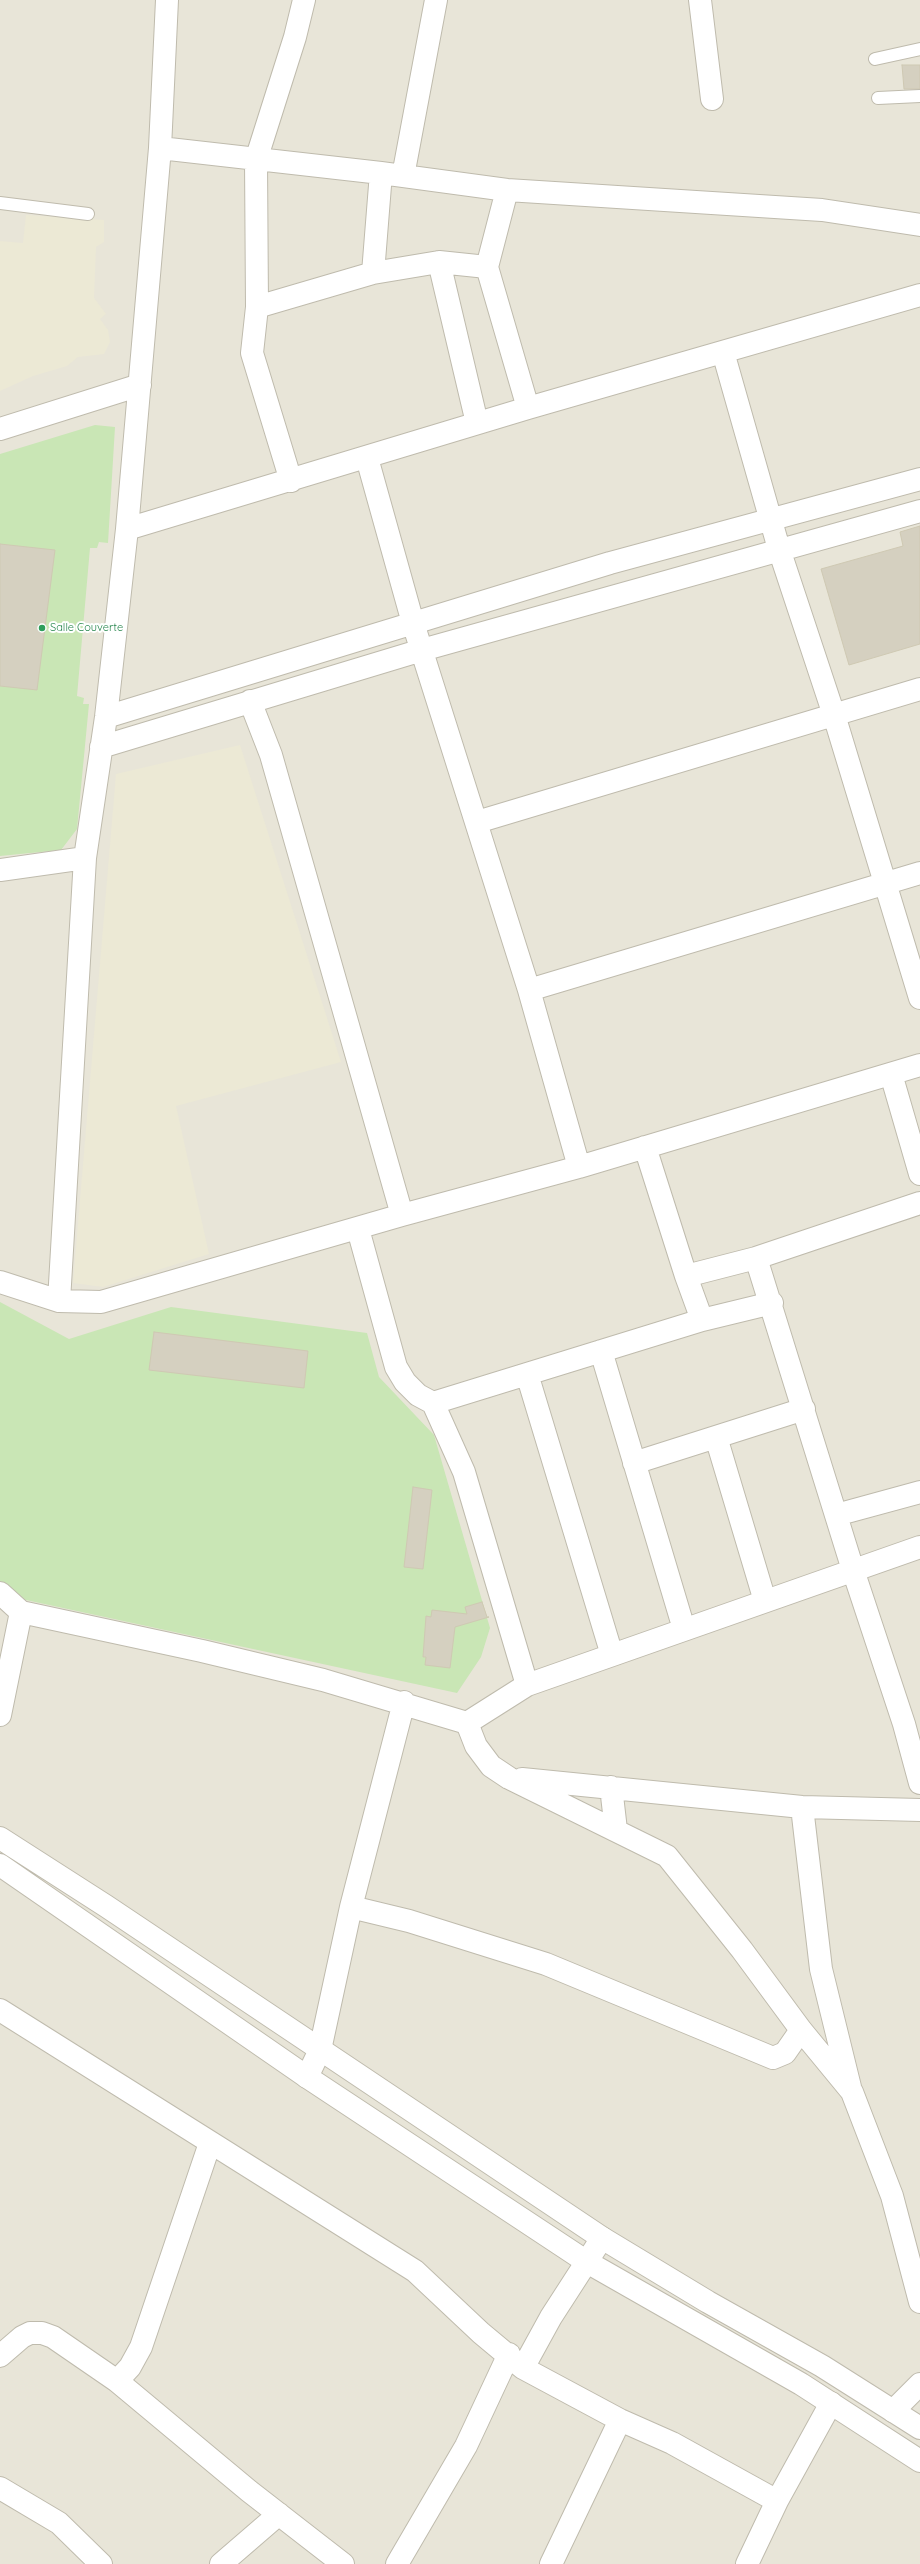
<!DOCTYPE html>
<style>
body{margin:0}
canvas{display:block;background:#f4f2ea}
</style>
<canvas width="920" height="2564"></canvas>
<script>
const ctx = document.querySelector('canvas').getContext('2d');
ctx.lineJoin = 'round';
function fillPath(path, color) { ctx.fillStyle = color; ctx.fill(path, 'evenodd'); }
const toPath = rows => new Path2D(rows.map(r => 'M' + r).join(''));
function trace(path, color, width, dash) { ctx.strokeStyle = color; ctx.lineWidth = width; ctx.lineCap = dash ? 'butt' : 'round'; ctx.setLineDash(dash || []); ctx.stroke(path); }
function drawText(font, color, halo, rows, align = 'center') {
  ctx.font = font + ' Quicksand,sans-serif'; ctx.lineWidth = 4; ctx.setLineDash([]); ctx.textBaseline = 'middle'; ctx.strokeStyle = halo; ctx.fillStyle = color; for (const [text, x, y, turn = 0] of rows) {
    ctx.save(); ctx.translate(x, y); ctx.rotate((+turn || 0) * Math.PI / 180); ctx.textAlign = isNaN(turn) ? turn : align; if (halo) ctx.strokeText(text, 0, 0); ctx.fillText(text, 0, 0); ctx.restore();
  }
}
fillPath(toPath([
 [0,0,920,0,920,2564,0,2564]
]), '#e8e5d8');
fillPath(toPath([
 [26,215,104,220,104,242,96,247,94,298,106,314,100,319,108,330,110,342,104,354,78,357,67,366,33,376,0,391,0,241,23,243],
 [240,745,341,1062,176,1106,209,1254,103,1287,73,1283,116,774]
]), '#ece9d5');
fillPath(toPath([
 [95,425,115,427,108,543,99,542,97,548,90,548,77,696,84,698,83,704,89,704,77,829,61,850,0,856,0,454],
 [0,1302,69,1339,171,1307,367,1333,379,1377,434,1435,490,1628,481,1657,457,1693,12,1597,0,1585]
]), '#c9e6b5');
const building = toPath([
 [902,65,920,65,920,89,904,89,902,65],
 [920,526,920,644,849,665,821,569,903,546,900,532,920,526],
 [0,544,55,550,37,690,0,686,0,544],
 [154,1332,308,1351,304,1388,149,1370,154,1332],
 [413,1487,432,1490,423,1569,404,1567,413,1487],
 [482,1602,487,1617,489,1617,455,1627,450,1668,425,1665,426,1657,423,1657,426,1616,431,1617,432,1610,467,1614,465,1607,482,1602]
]);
fillPath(building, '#d5d0c0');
trace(building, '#cfc9b3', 1);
const service = toPath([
 [875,59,920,49],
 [878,98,920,96],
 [0,203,88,214]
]);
const minor = toPath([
 [700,0,712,99],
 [160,148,381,173,507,190,822,210,920,225],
 [403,176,436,0],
 [439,262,477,423],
 [487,267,528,408],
 [373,273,381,173],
 [257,307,373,273,439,262,487,267,507,190],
 [723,352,779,549,834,715,920,998],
 [0,429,140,385],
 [367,458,413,623,529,990,579,1167],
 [291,481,252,353,257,307,256,160,295,37,304,0],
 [127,529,528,408,920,295],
 [250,701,271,755,402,1215],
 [106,717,610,563,920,479],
 [101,747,422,650,920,511],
 [477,822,920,689],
 [0,870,85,858],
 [529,990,920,873],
 [891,1074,920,1174],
 [645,1147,686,1276,702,1320],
 [358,1229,396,1367,405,1382,418,1395,433,1403,464,1472,527,1685],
 [756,1258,853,1570,904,1724,920,1783],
 [686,1276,756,1258,920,1203],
 [0,1282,59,1301,101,1302,402,1215,579,1167,920,1065],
 [59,1301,85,858,106,717,127,529,160,148,167,0],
 [601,1351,684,1629],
 [527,1374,612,1655],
 [433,1403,702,1320,772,1303],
 [716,1437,765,1601],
 [634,1463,804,1409],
 [836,1515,920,1492],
 [0,1593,21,1612,202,1651,323,1680,467,1723,476,1746,491,1766,509,1778,667,1856,742,1950,801,2030,852,2092,892,2196,920,2302],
 [0,1715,21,1612],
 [467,1723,527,1685,920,1547],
 [522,1779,802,1807,920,1810],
 [611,1787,616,1830],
 [802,1807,821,1969,850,2087],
 [351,1907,409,1921,546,1964,773,2058,785,2053,801,2030],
 [0,2010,415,2271,481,2333,523,2368],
 [307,2077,320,2050,351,1907,404,1702],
 [602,2238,551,2317,523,2368,620,2420,672,2443,777,2501,831,2403],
 [0,2356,22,2337,30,2333,42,2333,53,2337,117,2381,249,2491,343,2564],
 [117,2381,130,2367,141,2347,210,2143],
 [893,2411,920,2384],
 [0,2488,59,2523,101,2564],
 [221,2564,279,2514],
 [397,2564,466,2446,509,2354],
 [551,2564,620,2420],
 [747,2564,777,2501]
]);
const tertiary = toPath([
 [0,1838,106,1906,602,2238,708,2302,822,2366,920,2428],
 [0,1865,307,2077,587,2262,801,2384,920,2461]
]);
trace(service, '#bfbbad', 14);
trace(minor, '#bfbbad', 24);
trace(tertiary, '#bfbbad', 24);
trace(service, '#fff', 12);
trace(minor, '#fff', 22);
trace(tertiary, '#fff', 22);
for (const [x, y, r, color] of [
 [42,628,4,"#2e9e5b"]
]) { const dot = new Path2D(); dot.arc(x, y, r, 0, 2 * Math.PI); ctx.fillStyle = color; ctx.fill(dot); trace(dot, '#fff', 1.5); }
drawText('11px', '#27864d', '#fff', [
 ["Salle Couverte",50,628]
], 'left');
</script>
